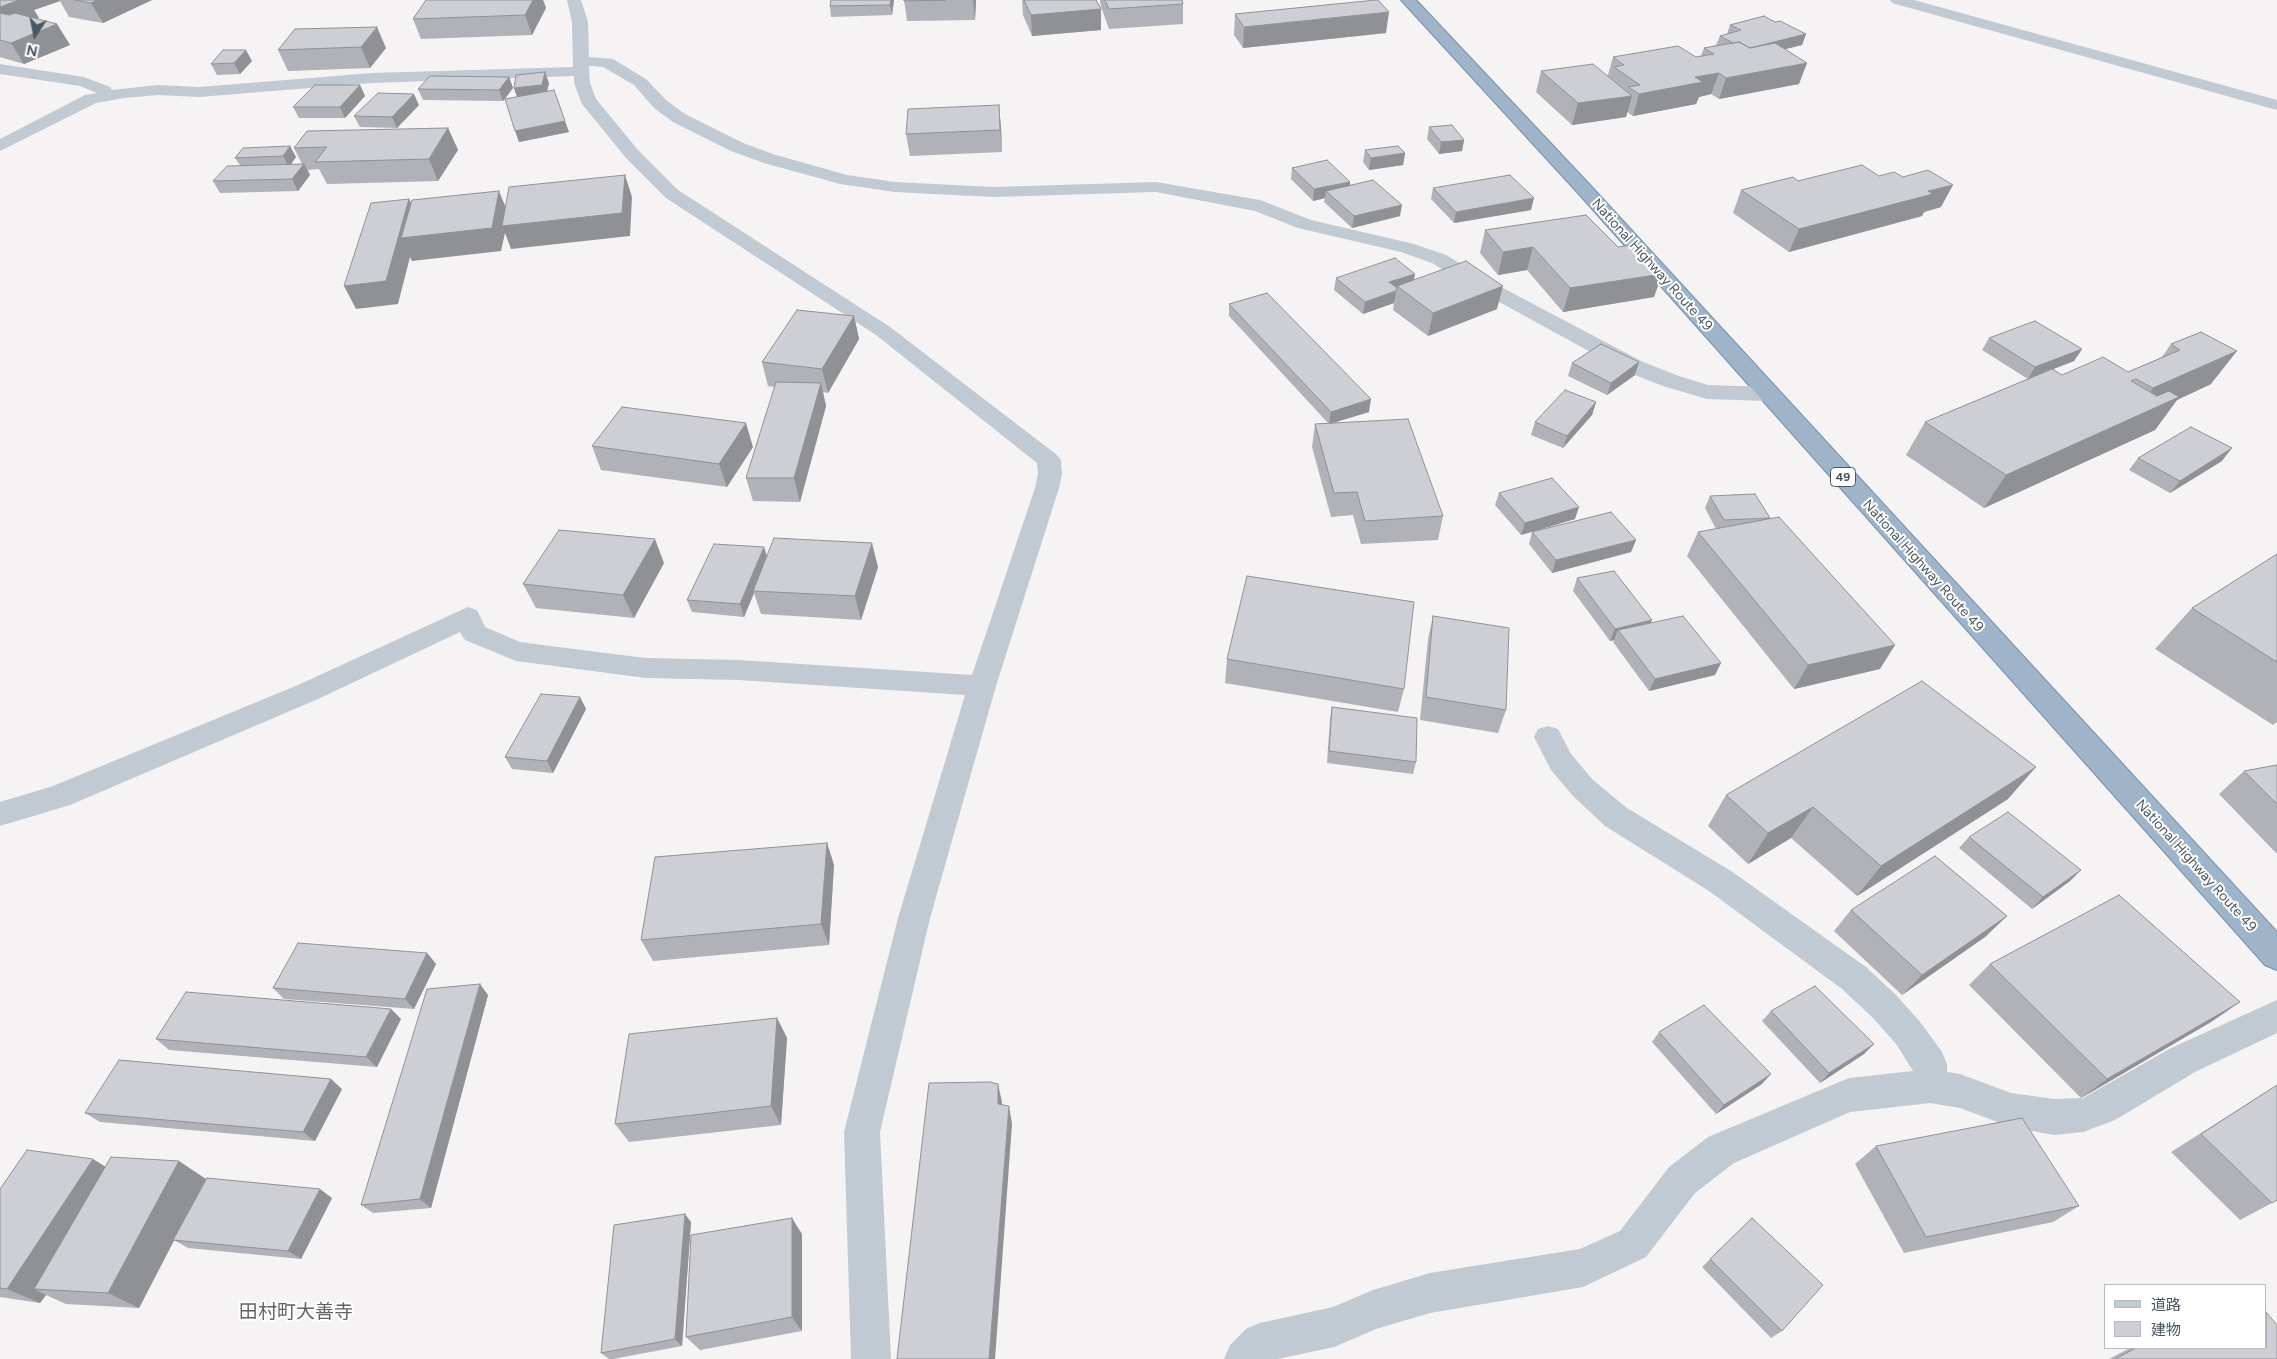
<!DOCTYPE html>
<meta charset="utf-8">
<style>
body{margin:0}
#map{position:relative;width:2277px;height:1359px;overflow:hidden;background:#f5f3f3;font-family:Figtree,"Noto Sans JP",sans-serif}
canvas{display:block}
.legend{position:absolute;left:2104px;top:1284px;width:162px;height:65px;box-sizing:border-box;background:#fff;border:1px solid #b7bbc0;margin:0;padding:6px 9px;list-style:none;font-size:15px;color:#4a5661}
.legend li{display:flex;align-items:center;gap:10px;height:25px}
.legend b{width:25px;border:1px solid #b7bbc0}
.north{position:absolute;left:10px;top:10px;width:50px;height:50px;-webkit-text-stroke:4px #fff;paint-order:stroke;rotate:191deg;font-size:14px;font-weight:700;line-height:20px;text-align:center;color:#4a5661}
.north::after{content:'';display:block;margin:auto;width:18px;height:22px;background:#4a5661;clip-path:polygon(50% 0,100% 100%,50% 72%,0 100%)}
</style>
<div id="map">
<canvas width="2277" height="1359"></canvas>
<ul class="legend">
<li><b style="height:6px;background:#c1cad2"></b>道路</li>
<li><b style="height:14px;background:#cdcfd5"></b>建物</li>
</ul>
<div class="north">N</div>
</div>
<script>
const ctx = document.querySelector('canvas').getContext('2d');
ctx.lineJoin = 'round';
const toPath = rows => new Path2D(rows.map(r => 'M' + r).join(''));
function trace(path, color, width, dash) { ctx.strokeStyle = color; ctx.lineWidth = width; ctx.lineCap = dash ? 'butt' : 'round'; ctx.setLineDash(dash || []); ctx.stroke(path); }
function fillPath(path, color) { ctx.fillStyle = color; ctx.fill(path, 'evenodd'); }
function drawText(font, color, halo, rows, align = 'center') {
  ctx.font = font + ' Figtree,"Noto Sans JP",sans-serif'; ctx.lineWidth = 4; ctx.setLineDash([]); ctx.textBaseline = 'middle'; ctx.strokeStyle = halo; ctx.fillStyle = color; for (const [text, x, y, turn = 0] of rows) {
    ctx.save(); ctx.translate(x, y); ctx.rotate((+turn || 0) * Math.PI / 180); ctx.textAlign = isNaN(turn) ? turn : align; if (halo) ctx.strokeText(text, 0, 0); ctx.fillText(text, 0, 0); ctx.restore();
  }
}
const trunk = toPath([
 [1401,0,1416,0,1590,185,2277,932,2277,970,2265,965,1578,193,1401,0]
]);
trace(trunk, '#7690ad', 2);
fillPath(toPath([
 [567,0,581,0,588,22,589,57,613,59,646,79,666,100,685,114,743,143,776,155,847,175,895,182,994,187,1156,182,1260,200,1311,220,1414,244,1446,255,1486,279,1643,362,1679,376,1708,385,1768,387,1776,389,1779,394,1776,399,1768,401,1707,399,1663,386,1627,372,1472,287,1432,263,1401,252,1298,228,1255,211,1156,192,994,197,895,192,840,184,764,163,731,151,673,122,654,108,634,85,603,67,589,66,590,83,596,99,638,150,678,190,890,327,1057,455,1061,460,1062,474,1059,488,996,686,930,918,880,1132,891,1359,851,1359,844,1132,898,918,965,695,739,680,646,678,516,661,465,640,460,632,318,699,70,805,0,826,0,802,53,786,298,685,468,607,477,610,485,627,520,642,582,650,646,658,739,660,972,675,1035,488,1038,474,1037,463,876,335,666,198,626,158,582,104,574,83,574,76,372,83,199,97,158,95,124,98,96,103,0,151,0,139,85,95,97,93,80,86,0,74,0,64,84,77,110,87,112,90,158,85,199,87,372,73,573,67,572,22,567,0],
 [1890,0,1914,0,2277,100,2277,110,1892,3,1890,0],
 [1548,726,1558,729,1571,754,1593,780,1627,808,1731,871,1866,967,1896,995,1921,1023,1942,1052,1947,1064,1947,1072,1960,1074,2011,1093,2054,1099,2083,1098,2171,1048,2277,1000,2277,1033,2195,1072,2115,1120,2083,1132,2054,1135,2011,1127,1960,1108,1930,1103,1850,1112,1734,1163,1695,1193,1646,1257,1583,1287,1430,1313,1376,1329,1334,1347,1278,1359,1224,1359,1230,1345,1246,1329,1260,1323,1333,1307,1373,1290,1430,1273,1580,1249,1620,1231,1669,1167,1708,1137,1849,1078,1913,1071,1897,1045,1872,1017,1842,989,1709,891,1605,826,1573,796,1551,770,1534,737,1538,729,1548,726]
]), '#c1cad2');
fillPath(trunk, '#9fb4c9');
fillPath(toPath([
 [0,0,152,0,103,23,69,17,60,1,34,10,39,18,36,19,57,24,70,45,24,64,0,57],
 [426,0,543,0,546,8,532,35,421,39,413,19],
 [831,0,894,0,892,15,831,17,830,6],
 [904,0,976,0,975,20,907,21],
 [1022,0,1096,0,1101,9,1101,30,1032,36,1023,15],
 [1100,0,1182,0,1183,4,1183,24,1109,29,1101,7],
 [1235,14,1386,33,1243,48,1234,35],
 [1775,22,1806,34,1802,45,1785,49,1799,84,1719,99,1711,94,1699,97,1696,104,1633,116,1627,112,1626,117,1572,125,1536,92,1541,71,1608,75,1613,57,1696,57,1701,56,1704,48,1716,45,1720,36,1727,34,1730,25],
 [295,29,386,48,370,68,288,71,278,50],
 [252,61,240,74,217,75,211,64],
 [509,77,513,88,505,99,517,97,514,88,549,83,547,91,569,132,519,142,505,99,503,101,423,100,418,89],
 [360,85,365,96,345,118,299,118,293,107],
 [419,105,397,128,360,127,354,116],
 [1001,127,1002,152,910,156,906,134],
 [1429,127,1464,140,1462,151,1439,154,1427,139],
 [448,128,458,150,438,181,327,184,319,169,308,170,310,175,298,191,220,193,213,181,240,165,235,158,243,148,296,157,291,164,302,164,294,148],
 [1365,150,1405,153,1403,165,1369,170,1363,162],
 [1292,168,1350,182,1350,185,1400,216,1352,228,1324,202,1325,198,1313,201,1291,179],
 [1879,176,1941,207,1924,212,1922,216,1789,252,1733,213,1741,190,1798,181],
 [1433,188,1531,210,1454,223,1431,199],
 [1485,230,1618,247,1662,274,1654,297,1563,312,1527,270,1498,275,1480,253],
 [1336,278,1414,280,1497,309,1428,336,1393,310,1394,303,1363,314,1334,290],
 [1229,304,1369,412,1333,423,1443,516,1438,540,1361,544,1353,515,1331,517,1312,447,1315,424,1328,423,1229,316],
 [854,316,859,339,828,393,823,392,826,406,800,502,753,501,746,478,775,387,768,386,762,362],
 [2201,332,2211,384,2177,400,2155,430,1984,508,1906,455,1925,422,2028,379,1982,350,1989,338,2082,349,2074,361,2053,369,2062,375,2128,372,2162,357,2171,344],
 [1572,363,1635,375,1607,395,1568,376],
 [1596,402,1592,415,1563,448,1531,435,1535,422],
 [592,446,753,447,727,487,601,470],
 [2138,458,2222,461,2170,493,2129,470],
 [1499,493,1575,519,1521,535,1495,505],
 [1710,496,1770,518,1880,669,1794,689,1687,556,1698,532,1716,529,1705,508],
 [1532,532,1636,540,1631,552,1552,573,1529,544],
 [2277,554,2277,722,2273,725,2155,649,2192,608],
 [767,555,878,567,861,620,761,614,754,593,744,617,692,612,687,600],
 [664,563,634,618,536,608,523,584],
 [1577,578,1651,623,1715,675,1649,691,1613,642,1614,640,1610,641,1573,591],
 [1433,616,1506,710,1498,733,1420,720,1428,639],
 [1227,659,1404,689,1398,712,1225,683],
 [580,697,586,709,553,773,512,769,505,757],
 [1332,707,1416,762,1413,774,1327,763,1330,719],
 [2277,765,2277,854,2219,794,2244,771],
 [1726,795,2008,799,1857,896,1791,838,1748,864,1708,826],
 [1969,837,2070,881,2032,909,1959,848],
 [827,843,834,865,829,945,653,961,641,940],
 [1851,910,2007,916,1985,937,1902,995,1834,931],
 [427,953,436,964,414,1009,284,999,273,988],
 [1990,964,2240,1002,2211,1022,2081,1098,1969,985],
 [488,995,431,1208,373,1213,361,1205],
 [391,1009,401,1019,377,1067,169,1050,156,1039],
 [1771,1011,1864,1054,1820,1083,1762,1021],
 [777,1018,787,1038,781,1125,629,1142,615,1124],
 [1659,1032,1762,1084,1716,1114,1652,1042],
 [2277,1085,2272,1203,2240,1220,2171,1152],
 [342,1089,315,1141,100,1122,85,1113],
 [1876,1146,2079,1206,2053,1222,1904,1253,1855,1164],
 [105,1167,206,1179,195,1199,332,1198,301,1259,188,1248,174,1240,139,1308,66,1304,46,1295,40,1303,0,1297,0,1189],
 [1752,1218,1782,1331,1771,1338,1702,1267],
 [691,1222,682,1346,613,1359,609,1359,601,1353],
 [802,1234,802,1331,700,1350,686,1337],
 [2130,1348,2266,1348,2277,1359,2109,1359]
]), '#b0b2b7');
fillPath(toPath([
 [18,0,59,0,60,1,34,10,39,18,0,32,0,7],
 [97,0,152,0,103,23,91,3],
 [533,0,543,0,546,8,532,35,525,15],
 [891,0,894,0,892,15,890,5],
 [973,0,976,0,975,20],
 [1101,9,1101,30,1032,36,1031,15],
 [1389,12,1386,33,1243,48,1244,27],
 [57,24,70,45,24,64,11,43],
 [377,27,386,48,370,68,361,47],
 [1806,34,1802,45,1742,60,1745,49],
 [246,50,252,61,240,74,234,63],
 [1807,63,1799,84,1719,99,1726,78],
 [545,72,549,83,546,96,518,99,514,88],
 [1719,73,1711,94,1699,97,1696,104,1633,116,1639,94,1695,77],
 [509,77,513,88,503,101,499,90],
 [360,85,365,96,345,118,340,107],
 [414,94,419,105,397,128,392,117],
 [1632,96,1626,117,1572,125,1578,103],
 [999,105,1001,127,1002,152,1000,130],
 [565,121,569,132,519,142,515,131],
 [448,128,458,150,438,181,429,159],
 [1464,140,1462,151,1439,154,1441,142],
 [290,146,296,157,289,167,283,156],
 [1405,153,1403,165,1369,170,1371,158],
 [304,164,310,175,298,191,292,179],
 [625,175,632,197,630,236,511,249,505,233,501,251,412,261,410,257,398,304,356,309,344,286,409,199,420,221,499,191,508,213],
 [1350,182,1349,193,1326,191,1325,198,1313,201,1314,189],
 [1953,185,1941,207,1924,212,1922,216,1789,252,1799,229,1928,191],
 [1534,198,1531,210,1454,223,1456,212],
 [1402,205,1400,216,1352,228,1354,216],
 [1533,247,1527,270,1498,275,1503,252],
 [1415,274,1413,286,1397,286,1394,303,1363,314,1365,302,1389,282],
 [1662,274,1654,297,1563,312,1570,288],
 [1503,286,1497,309,1428,336,1433,313],
 [854,316,859,339,828,393,822,369],
 [2082,349,2074,361,2028,379,2035,367],
 [2237,351,2211,384,2177,400,2155,430,1984,508,2006,475,2132,418,2153,388],
 [1639,362,1635,375,1607,395,1611,383],
 [821,383,826,406,800,502,794,478],
 [1371,399,1369,412,1329,424,1331,412],
 [1596,402,1592,415,1563,448,1567,436],
 [746,423,753,447,727,487,719,464],
 [2232,448,2222,461,2170,493,2180,481],
 [1579,507,1575,519,1521,535,1525,523],
 [655,539,664,563,634,618,623,595],
 [1636,540,1631,552,1552,573,1556,560],
 [872,543,878,567,861,620,855,596],
 [764,547,768,559,753,591,754,593,744,617,740,604],
 [1652,620,1646,633,1618,630,1614,640,1610,641,1615,629],
 [1895,645,1880,669,1794,689,1808,665],
 [1721,663,1715,675,1649,691,1655,679],
 [580,697,586,709,553,773,547,761],
 [2036,767,2008,799,1857,896,1881,866],
 [1813,807,1791,838,1748,864,1768,833],
 [827,843,834,865,829,945,821,924],
 [2081,870,2070,881,2032,909,2043,897],
 [2007,916,1985,937,1902,995,1922,975],
 [427,953,436,964,414,1009,405,999],
 [480,984,488,995,431,1208,420,1199],
 [2240,1002,2211,1022,2081,1098,2107,1079],
 [391,1009,401,1019,377,1067,366,1057],
 [777,1018,787,1038,781,1125,771,1106],
 [1874,1044,1864,1054,1820,1083,1829,1073],
 [1771,1074,1762,1084,1716,1114,1724,1105],
 [331,1079,342,1089,315,1141,303,1132],
 [998,1084,1002,1102,1001,1122,998,1104],
 [1009,1106,1012,1124,995,1359,989,1359],
 [93,1159,122,1177,34,1289,46,1295,40,1303,7,1289],
 [179,1161,206,1179,139,1308,108,1293],
 [320,1189,332,1198,301,1259,288,1251],
 [685,1214,691,1222,682,1346,675,1339],
 [792,1218,802,1234,802,1331,792,1317]
]), '#909195');
const building = toPath([
 [0,0,19,0,0,7,0,0],
 [75,0,97,0,91,3,75,0],
 [426,0,533,0,525,15,413,19,426,0],
 [831,0,891,0,890,5,830,6,831,0],
 [904,0,946,0,904,1,904,0],
 [1024,0,1096,0,1101,9,1031,15,1024,0],
 [1105,0,1182,0,1183,4,1109,9,1105,0],
 [1376,0,1378,0,1389,12,1244,27,1235,14,1376,0],
 [0,13,9,15,15,13,57,24,11,43,0,40,0,13],
 [1764,16,1775,22,1780,21,1806,34,1750,48,1739,42,1733,43,1720,36,1741,30,1730,25,1764,16],
 [377,27,361,47,278,50,295,29,377,27],
 [1739,42,1750,48,1775,43,1807,63,1726,78,1719,73,1695,77,1703,82,1639,94,1628,87,1640,85,1614,67,1624,65,1613,57,1678,46,1696,57,1714,54,1704,48,1739,42],
 [223,50,246,50,234,63,211,64,223,50],
 [1593,64,1632,96,1578,103,1541,71,1593,64],
 [545,72,542,85,514,88,516,75,545,72],
 [430,76,509,77,499,90,418,89,430,76],
 [315,85,360,85,340,107,293,107,315,85],
 [554,90,565,121,515,131,505,99,554,90],
 [378,93,414,94,392,117,354,116,378,93],
 [999,105,1000,130,906,134,908,109,999,105],
 [1452,125,1464,140,1441,142,1429,127,1452,125],
 [448,128,429,159,315,162,327,147,294,148,307,131,448,128],
 [290,146,283,156,235,158,243,148,290,146],
 [1398,146,1405,153,1371,158,1365,150,1398,146],
 [1327,160,1350,182,1314,189,1292,168,1327,160],
 [304,164,292,179,213,181,227,166,304,164],
 [1862,165,1879,176,1894,172,1903,177,1928,170,1953,185,1928,191,1933,194,1799,229,1741,190,1793,177,1798,181,1862,165],
 [625,175,622,213,502,226,509,187,625,175],
 [1510,175,1534,198,1456,212,1433,188,1510,175],
 [1373,180,1402,205,1354,216,1326,191,1373,180],
 [499,191,492,228,401,238,412,200,499,191],
 [409,199,386,281,344,286,371,203,409,199],
 [1586,215,1618,247,1633,245,1662,274,1570,288,1533,247,1503,252,1485,230,1586,215],
 [1395,258,1415,274,1389,282,1397,288,1396,291,1365,302,1336,278,1395,258],
 [1466,261,1503,286,1433,313,1397,286,1466,261],
 [1267,293,1371,399,1331,412,1229,304,1267,293],
 [797,310,854,316,822,369,762,362,797,310],
 [2035,321,2082,349,2035,367,1989,338,2035,321],
 [2201,332,2237,351,2153,388,2136,379,2131,381,2157,396,2169,391,2179,397,2006,475,1925,422,2052,369,2062,375,2103,357,2128,372,2180,350,2171,344,2201,332],
 [1601,344,1639,362,1611,383,1572,363,1601,344],
 [776,382,821,383,794,478,746,478,776,382],
 [1565,390,1596,402,1567,436,1535,422,1565,390],
 [622,407,746,423,719,464,592,446,622,407],
 [1408,419,1443,516,1365,521,1357,492,1334,493,1315,424,1408,419],
 [2191,427,2232,448,2180,481,2138,458,2191,427],
 [1552,478,1579,507,1525,523,1499,493,1552,478],
 [1755,494,1770,518,1724,520,1710,496,1755,494],
 [1611,512,1636,540,1556,560,1532,532,1611,512],
 [1779,517,1895,645,1808,665,1698,532,1779,517],
 [559,530,655,539,623,595,523,584,559,530],
 [774,538,872,543,855,596,753,591,774,538],
 [714,544,764,547,740,604,687,600,714,544],
 [2277,554,2277,662,2192,608,2277,554],
 [1614,571,1652,620,1615,629,1577,578,1614,571],
 [1247,576,1414,602,1404,689,1227,659,1247,576],
 [1433,616,1509,628,1506,710,1426,697,1433,616],
 [1683,616,1721,663,1655,679,1618,630,1683,616],
 [1922,681,2036,767,1881,866,1813,807,1768,833,1726,795,1922,681],
 [541,694,580,697,547,761,505,757,541,694],
 [1332,707,1417,718,1416,762,1329,751,1332,707],
 [2277,765,2277,804,2244,771,2277,765],
 [2008,812,2081,870,2043,897,1969,837,2008,812],
 [827,843,821,924,641,940,655,857,827,843],
 [1935,856,2007,916,1922,975,1851,910,1935,856],
 [2119,895,2240,1002,2107,1079,1990,964,2119,895],
 [298,943,427,953,405,999,273,988,298,943],
 [480,984,420,1199,361,1205,427,989,480,984],
 [1815,986,1874,1044,1829,1073,1771,1011,1815,986],
 [186,992,391,1009,366,1057,156,1039,186,992],
 [1704,1005,1771,1074,1724,1105,1659,1032,1704,1005],
 [777,1018,771,1106,615,1124,629,1034,777,1018],
 [119,1060,331,1079,303,1132,85,1113,119,1060],
 [990,1082,998,1084,998,1104,1009,1106,989,1359,897,1359,929,1083,990,1082],
 [2277,1085,2277,1200,2272,1203,2201,1134,2277,1085],
 [2022,1118,2079,1206,1926,1237,1876,1146,2022,1118],
 [27,1150,93,1159,7,1289,0,1288,0,1189,27,1150],
 [111,1157,179,1161,108,1293,34,1289,111,1157],
 [207,1178,320,1189,288,1251,173,1240,207,1178],
 [685,1214,675,1339,601,1353,614,1225,685,1214],
 [792,1218,792,1317,686,1337,691,1235,792,1218],
 [1752,1218,1823,1285,1782,1331,1710,1259,1752,1218],
 [2266,1312,2277,1325,2277,1359,2115,1359,2136,1348,2266,1348,2266,1312]
]);
fillPath(building, '#cdcfd5');
trace(building, '#909195', 1);
for (const [x, y, w] of [
 [1843,477,25]
]) { const box = new Path2D(); box.roundRect(x - w / 2, y - 9.5, w, 19, 4); ctx.fillStyle = '#fff'; ctx.fill(box); trace(box, '#4a5661', 1); }
drawText('bold 12px', '#4a5661', null, [
 ["49",1843,477]
]);
drawText('14px', '#4a5661', '#fff', [
 ["National Highway Route 49",1652,265,48],
 ["National Highway Route 49",1923,566,48],
 ["National Highway Route 49",2196,866,48]
]);
drawText('19px', '#5f6368', '#fff', [
 ["田村町大善寺",296,1312]
]);
</script>
